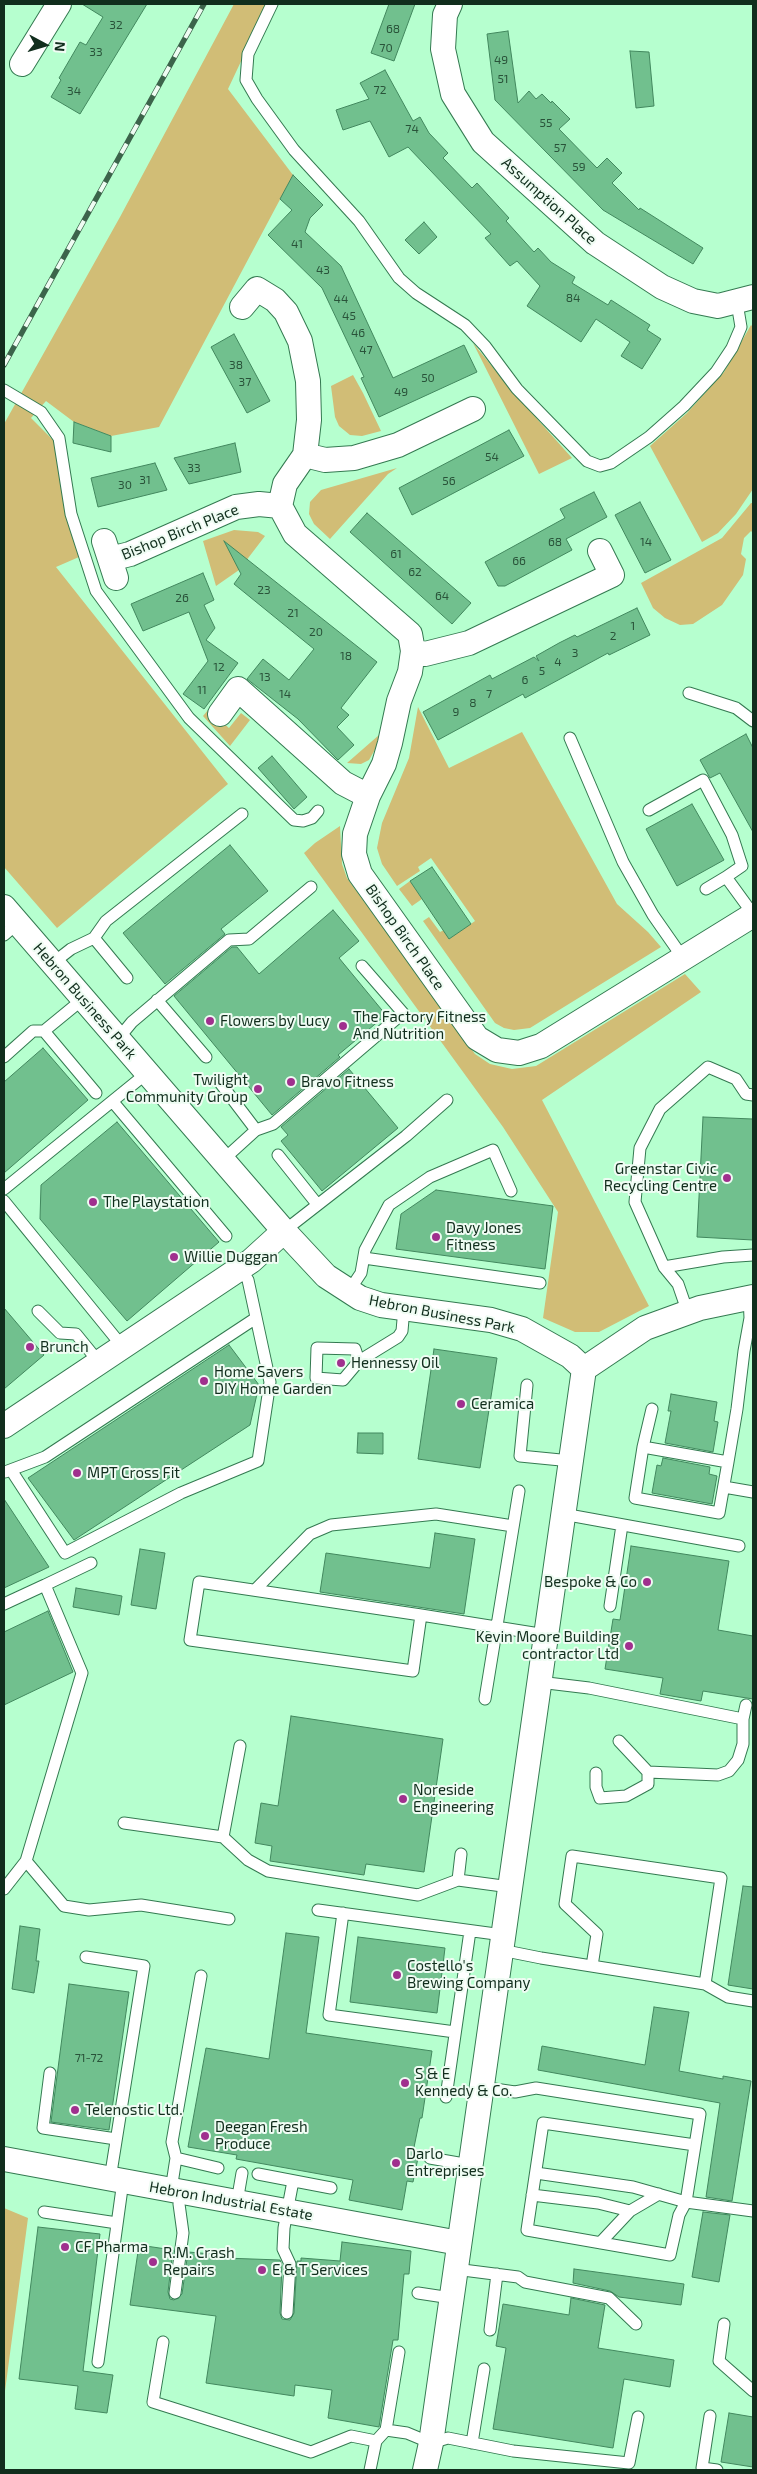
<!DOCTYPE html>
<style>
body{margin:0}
#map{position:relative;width:757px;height:2474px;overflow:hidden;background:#b6ffcf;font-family:"Exo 2",sans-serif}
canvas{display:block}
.frame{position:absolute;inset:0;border:5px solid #112e1d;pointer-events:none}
.north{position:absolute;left:20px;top:20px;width:50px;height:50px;-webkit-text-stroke:4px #effcf3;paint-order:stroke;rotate:96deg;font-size:14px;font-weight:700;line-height:20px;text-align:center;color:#112e1d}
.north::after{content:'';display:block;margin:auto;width:18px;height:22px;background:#112e1d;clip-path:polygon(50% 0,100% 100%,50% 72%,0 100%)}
</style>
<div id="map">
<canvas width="757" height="2474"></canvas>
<div class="frame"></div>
<div class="north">N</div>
</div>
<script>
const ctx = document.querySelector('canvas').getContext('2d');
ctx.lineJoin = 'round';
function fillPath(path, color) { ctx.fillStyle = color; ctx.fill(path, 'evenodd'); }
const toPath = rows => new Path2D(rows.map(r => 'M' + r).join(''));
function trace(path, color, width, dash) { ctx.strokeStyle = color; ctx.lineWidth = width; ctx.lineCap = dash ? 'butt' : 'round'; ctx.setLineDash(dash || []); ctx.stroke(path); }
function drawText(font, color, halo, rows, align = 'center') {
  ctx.font = font + ' "Exo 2",sans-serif'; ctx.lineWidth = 4; ctx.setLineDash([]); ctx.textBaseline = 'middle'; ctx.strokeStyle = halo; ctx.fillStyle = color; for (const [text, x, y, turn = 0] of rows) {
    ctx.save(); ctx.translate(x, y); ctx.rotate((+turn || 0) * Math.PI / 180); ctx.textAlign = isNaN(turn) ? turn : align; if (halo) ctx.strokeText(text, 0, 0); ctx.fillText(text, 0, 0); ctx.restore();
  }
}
fillPath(toPath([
 [234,4,268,4,228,89,293,175,159,427,111,436,74,422,46,401,31,418,55,442,66,505,79,557,56,567,228,784,57,928,4,867,4,424,120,217],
 [751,325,753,327,753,489,736,514,718,533,702,542,650,446,687,413,724,372],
 [473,343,513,392,572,458,539,474],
 [353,375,363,393,381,431,362,436,350,435,339,426,335,417,331,386],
 [397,468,388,474,330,539,314,524,309,514,310,502,321,490],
 [751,503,753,503,753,533,751,531,744,538,741,554,746,559,743,575,722,605,693,624,680,625,665,618,653,608,641,583,722,538],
 [234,530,258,532,265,536,239,570,216,586,203,541],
 [418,707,449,768,522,732,617,904,648,932,661,947,530,1028,514,1030,504,1028,495,1023,423,921,429,917,440,932,444,930,449,939,475,921,431,858,418,867,420,871,397,886,382,864,377,848,382,823,409,758],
 [208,710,229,728,241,713,250,720,230,746,203,716],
 [379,735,377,746,369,760,361,764,347,763],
 [340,826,342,864,347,878,475,1054,490,1064,512,1069,536,1066,685,974,701,992,542,1100,649,1306,599,1332,575,1332,543,1318,558,1212,503,1127,304,853,315,843],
 [410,881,422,899,412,906,399,889],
 [4,2208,28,2218,5,2391,4,2390]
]), '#d1bd76');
const building = toPath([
 [82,4,147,4,80,114,51,97,61,80,59,78,80,42,86,45,103,17,82,4],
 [389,4,415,4,394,61,371,53,389,4],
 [508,31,518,103,529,91,536,99,542,94,551,103,552,101,570,119,559,129,597,168,607,158,622,173,612,183,639,210,640,208,703,248,693,264,603,210,495,100,487,34,508,31],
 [630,51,649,52,654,106,636,108,630,51],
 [385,70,413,121,420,117,429,133,448,153,443,158,472,188,477,183,509,218,506,221,534,252,538,248,551,262,575,277,572,283,608,305,611,300,650,325,647,330,661,339,642,369,621,356,630,342,596,319,581,342,527,306,540,286,517,261,510,266,485,238,491,234,408,147,389,157,370,121,343,130,336,110,369,99,360,83,385,70],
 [293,175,323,205,310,218,305,232,341,266,393,378,464,345,477,372,379,417,361,378,364,377,322,288,268,235,292,210,280,199,293,175],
 [424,222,437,237,419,254,405,240,424,222],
 [234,334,270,401,247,413,211,347,234,334],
 [74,422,111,436,111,452,73,443,74,422],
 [509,430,524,456,412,515,399,488,509,430],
 [235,443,241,472,189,484,174,458,235,443],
 [155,463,167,490,98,507,91,478,155,463],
 [594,492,607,517,566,539,572,550,505,586,498,586,485,562,565,518,560,509,594,492],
 [640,502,671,560,645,573,615,515,640,502],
 [367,513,471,603,452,624,350,532,367,513],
 [224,541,377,662,341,708,349,715,337,727,354,745,338,760,298,719,247,679,263,659,289,680,314,649,234,584,241,574,224,541],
 [203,573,214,600,204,605,215,628,206,640,238,663,204,709,183,694,208,661,189,612,143,631,131,604,203,573],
 [637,608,650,635,609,655,608,653,525,698,523,694,438,740,423,712,490,675,492,679,534,657,539,661,536,656,559,643,575,635,577,637,637,608],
 [746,734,753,748,753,832,720,773,710,778,700,760,746,734],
 [272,756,307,797,294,809,258,768,272,756],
 [692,804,724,860,677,886,646,829,692,804],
 [230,845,268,891,221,929,225,934,165,984,123,933,230,845],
 [432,867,471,924,449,939,410,881,432,867],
 [333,910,359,941,339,958,386,1015,338,1055,340,1057,272,1115,174,996,232,947,237,947,259,974,333,910],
 [43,1048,88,1100,4,1173,4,1082,43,1048],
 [349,1069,398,1128,322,1191,281,1141,288,1135,281,1127,349,1069],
 [703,1117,753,1119,753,1240,697,1237,703,1117],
 [117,1122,219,1242,127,1321,40,1219,41,1185,117,1122],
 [436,1190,553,1206,545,1269,396,1249,401,1214,436,1190],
 [4,1308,44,1355,4,1389,4,1308],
 [229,1345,259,1385,250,1425,74,1540,28,1478,229,1345],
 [434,1349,497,1358,480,1468,418,1459,434,1349],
 [671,1394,717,1402,714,1421,718,1422,713,1452,665,1443,671,1411,668,1411,671,1394],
 [358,1433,383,1433,383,1454,357,1453,358,1433],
 [663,1458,710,1467,709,1474,717,1476,712,1504,652,1493,657,1465,661,1466,663,1458],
 [4,1499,49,1567,4,1588,4,1499],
 [435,1533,475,1539,464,1614,320,1592,326,1553,430,1568,435,1533],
 [631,1546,729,1561,718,1630,753,1636,753,1699,703,1691,701,1701,660,1694,663,1678,605,1669,613,1619,620,1620,631,1546],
 [140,1549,165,1553,156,1609,131,1605,140,1549],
 [76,1588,122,1596,119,1615,73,1607,76,1588],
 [48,1611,73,1672,4,1705,4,1632,48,1611],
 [291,1716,443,1739,424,1872,366,1864,364,1875,270,1861,272,1846,255,1843,261,1803,278,1806,291,1716],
 [743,1886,753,1887,753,1989,728,1985,743,1886],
 [20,1926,40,1929,36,1961,39,1961,34,1993,12,1989,20,1926],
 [286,1933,319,1937,306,2033,432,2051,422,2118,420,2118,412,2157,418,2158,413,2182,407,2181,402,2210,349,2200,353,2180,236,2159,237,2155,188,2147,206,2048,269,2059,286,1933],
 [358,1937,445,1948,437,2013,350,2002,358,1937],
 [69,1984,129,1992,109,2130,51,2122,69,1984],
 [654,2007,689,2012,679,2071,723,2079,723,2076,751,2081,732,2201,706,2197,720,2103,538,2070,542,2046,645,2065,654,2007],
 [703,2212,730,2215,719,2282,692,2277,703,2212],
 [38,2227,100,2234,83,2371,113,2375,107,2413,75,2409,78,2386,19,2379,38,2227],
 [342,2242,411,2251,409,2274,404,2274,398,2340,393,2340,379,2427,328,2418,332,2390,295,2385,294,2396,206,2383,216,2316,130,2305,139,2245,173,2250,168,2292,170,2299,174,2300,182,2294,188,2252,224,2255,224,2258,280,2260,282,2265,280,2313,282,2319,290,2320,294,2313,297,2261,301,2261,301,2258,340,2261,342,2242],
 [574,2269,684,2284,681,2305,619,2297,610,2291,573,2283,574,2269],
 [571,2298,605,2305,598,2348,674,2360,670,2387,624,2379,613,2448,493,2429,506,2348,496,2346,503,2304,569,2315,571,2298],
 [729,2413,753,2417,753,2467,721,2462,729,2413]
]);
fillPath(building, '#71c08e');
trace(building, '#42885e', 1);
const lane = toPath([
 [272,4,248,54,246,80,257,99,294,150,359,221,399,278,416,293,465,325,485,346,517,389,587,461,600,466,611,463,649,437,684,406,716,372,732,348,741,327,737,303],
 [4,390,41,412,59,438,71,514,96,591,189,718,294,820,303,821,312,818,318,811],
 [689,693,736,708,753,721],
 [570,738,623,862,653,915,683,958],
 [649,810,703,780,732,835,742,866,726,877,753,914],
 [706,889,726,877],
 [4,935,18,923],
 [94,938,127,978],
 [53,963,71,949,94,938,106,921,242,814],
 [157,1000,206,1057],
 [44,1031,96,1093],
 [118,1039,132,1022,229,940,249,939,311,887],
 [4,1057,33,1031,44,1031,83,999],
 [218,1080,256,1130],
 [753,1095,746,1094,736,1079,708,1067,660,1109,640,1148,635,1202,664,1267,723,1257,753,1255],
 [113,1102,226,1236],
 [278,1155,317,1204],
 [223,1160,256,1130,273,1124,403,1013,362,966],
 [4,1189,147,1073],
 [4,1201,122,1346],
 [284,1231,406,1136,447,1100],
 [364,1258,540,1283],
 [664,1267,678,1284,688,1313],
 [349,1291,361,1273,365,1250,389,1205,430,1177,493,1150,511,1191],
 [38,1311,60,1333,76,1334,98,1361],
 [359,1361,355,1349,317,1348,316,1378,343,1380,359,1361,398,1337,402,1331,404,1308],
 [527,1385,520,1456,571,1461],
 [643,1447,652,1409],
 [728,1462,643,1447,635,1498,719,1513,728,1462,737,1409,744,1351,750,1318,749,1297],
 [11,1470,65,1553,181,1493,258,1461,270,1382,248,1280,240,1268],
 [5,1472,45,1457,256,1318],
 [724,1487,753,1492],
 [563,1514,739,1546],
 [45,1585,91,1563],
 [255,1590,310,1534,331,1525,436,1514,513,1526],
 [4,1604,45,1585,82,1673,26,1861,4,1889],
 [610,1606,622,1525],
 [421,1615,413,1671,190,1640,199,1582,421,1615,546,1635],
 [539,1682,589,1688,743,1719,746,1705],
 [485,1699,519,1491],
 [619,1741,648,1772,718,1775,729,1771,738,1760,743,1744,743,1719],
 [240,1746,223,1837,248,1860,268,1871,418,1895,458,1880],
 [596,1773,596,1787,600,1798,626,1796,648,1784,648,1772],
 [124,1823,223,1837],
 [461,1854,458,1880,510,1887],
 [26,1861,64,1906,89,1910,141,1905,229,1919],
 [318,1910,503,1935],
 [343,1913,329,2015,455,2032],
 [501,1950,541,1958,705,1984,721,1878,572,1856,565,1904,597,1934,592,1966],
 [86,1957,144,1966,110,2179],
 [705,1984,728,1997,753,2001],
 [50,2073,43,2128,116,2139],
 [481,2087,515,2092,536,2088,700,2114,686,2202,753,2211],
 [446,2097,470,1931],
 [176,2158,218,2168],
 [430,2158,470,2165],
 [536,2173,633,2187,686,2202,679,2215,670,2255,527,2230,543,2123,695,2145],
 [258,2174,331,2188],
 [171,2190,176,2158,172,2142,201,1976],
 [532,2195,598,2203,630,2211],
 [237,2202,242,2173],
 [44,2212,117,2223],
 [600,2243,630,2211,659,2194],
 [455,2269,518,2277,525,2282,609,2298,636,2324],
 [175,2293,183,2233,179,2204,181,2192],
 [418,2293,451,2298],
 [287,2313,290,2264,283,2249,284,2228,293,2181],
 [724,2324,719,2361,753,2391],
 [490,2330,497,2274],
 [163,2342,153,2402,311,2452,351,2436,376,2441,386,2430,407,2433,431,2443,448,2438,513,2451,629,2463,638,2417],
 [98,2362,123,2181],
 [710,2416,702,2468,717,2470],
 [386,2430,399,2352],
 [472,2443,484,2369],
 [370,2470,376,2441]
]);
const street = toPath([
 [450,4,445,15,443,49,453,94,483,142,595,243,662,287,693,301,718,306,753,297],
 [22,64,59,4],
 [242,307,257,289,275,300,286,312,300,341,308,381,309,420,305,455,285,484,280,506,295,534,410,634,413,651,410,672,399,701,390,743,384,764,368,796,355,834,354,854,360,874,477,1038,497,1050,519,1053,541,1046,753,915],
 [305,455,325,460,354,458,398,445,473,409],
 [104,541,116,578],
 [110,559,130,554,236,507,259,504,280,506],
 [413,651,425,654,469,643,612,575,600,551],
 [220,714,238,689,343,783,368,796],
 [4,907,284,1231,326,1276,360,1298,381,1305,491,1320,522,1329,570,1356,584,1369],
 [4,1426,251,1261,284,1231],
 [4,2159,459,2243],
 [425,2470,431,2443,584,1369,645,1328,700,1308,753,1297]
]);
trace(lane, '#347a51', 13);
trace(street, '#347a51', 26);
trace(lane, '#fff', 11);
trace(street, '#fff', 24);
const rail = toPath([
 [4,365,204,4]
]);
trace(rail, '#3c644b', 5.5);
trace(rail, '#effcf3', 4, [11]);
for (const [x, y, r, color] of [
 [210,1021,5,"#a0308e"],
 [343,1026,5,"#a0308e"],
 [291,1082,5,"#a0308e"],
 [258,1089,5,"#a0308e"],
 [727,1178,5,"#a0308e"],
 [93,1202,5,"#a0308e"],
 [436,1237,5,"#a0308e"],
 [174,1257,5,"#a0308e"],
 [30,1347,5,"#a0308e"],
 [341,1363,5,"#a0308e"],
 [204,1381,5,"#a0308e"],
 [461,1404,5,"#a0308e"],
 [77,1473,5,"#a0308e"],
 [647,1582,5,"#a0308e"],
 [629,1646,5,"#a0308e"],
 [403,1799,5,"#a0308e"],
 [397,1975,5,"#a0308e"],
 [405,2083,5,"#a0308e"],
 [75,2110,5,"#a0308e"],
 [205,2136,5,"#a0308e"],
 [396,2163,5,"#a0308e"],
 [65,2247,5,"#a0308e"],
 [153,2262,5,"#a0308e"],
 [262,2270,5,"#a0308e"]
]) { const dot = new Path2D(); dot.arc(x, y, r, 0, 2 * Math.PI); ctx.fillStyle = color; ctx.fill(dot); trace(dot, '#effcf3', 2); }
drawText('12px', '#295239', null, [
 ["32",116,25],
 ["68",393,29],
 ["70",386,48],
 ["33",96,52],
 ["49",501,60],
 ["51",503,79],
 ["72",380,90],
 ["34",74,91],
 ["55",546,123],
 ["74",412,129],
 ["57",560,148],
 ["59",579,167],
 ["41",297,244],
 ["43",323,270],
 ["84",573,298],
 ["44",341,299],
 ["45",349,316],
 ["46",358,333],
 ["47",366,350],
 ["38",236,365],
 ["50",428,378],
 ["37",245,382],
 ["49",401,392],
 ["54",492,457],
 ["33",194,468],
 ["31",145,480],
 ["56",449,481],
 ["30",125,485],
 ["68",555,542],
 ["14",646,542],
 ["61",396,554],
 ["66",519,561],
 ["62",415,572],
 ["23",264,590],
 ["64",442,596],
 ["26",182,598],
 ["21",293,613],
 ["1",633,626],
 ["20",316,632],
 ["2",613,636],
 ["3",575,653],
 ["18",346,656],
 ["4",558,662],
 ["12",219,667],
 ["5",542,671],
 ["13",265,677],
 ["6",525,680],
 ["11",202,690],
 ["14",285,694],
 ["7",489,694],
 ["8",473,703],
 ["9",456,712],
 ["71-72",89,2058]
]);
drawText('15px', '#112e1d', '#effcf3', [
 ["Assumption Place",549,201,42],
 ["Bishop Birch Place",180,532,-22],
 ["Bishop Birch Place",405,937,55],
 ["Hebron Business Park",85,1001,49],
 ["Hebron Business Park",442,1314,11],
 ["Hebron Industrial Estate",231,2201,10]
]);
drawText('15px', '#112e1d', '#effcf3', [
 ["The Factory Fitness",353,1017],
 ["And Nutrition",353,1034],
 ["Flowers by Lucy",220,1021],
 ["Twilight",248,1080,"right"],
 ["Community Group",248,1097,"right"],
 ["Bravo Fitness",301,1082],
 ["Greenstar Civic",717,1169,"right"],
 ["Recycling Centre",717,1186,"right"],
 ["The Playstation",103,1202],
 ["Davy Jones",446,1228],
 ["Fitness",446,1245],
 ["Willie Duggan",184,1257],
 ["Brunch",40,1347],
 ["Hennessy Oil",351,1363],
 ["Home Savers",214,1372],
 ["DIY Home Garden",214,1389],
 ["Ceramica",471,1404],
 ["MPT Cross Fit",87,1473],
 ["Bespoke & Co",637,1582,"right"],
 ["Kevin Moore Building",619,1637,"right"],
 ["contractor Ltd",619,1654,"right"],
 ["Noreside",413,1790],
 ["Engineering",413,1807],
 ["Costello's",407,1966],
 ["Brewing Company",407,1983],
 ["S & E",415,2074],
 ["Kennedy & Co.",415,2091],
 ["Telenostic Ltd.",85,2110],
 ["Deegan Fresh",215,2127],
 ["Produce",215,2144],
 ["Darlo",406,2154],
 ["Entreprises",406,2171],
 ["CF Pharma",75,2247],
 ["R.M. Crash",163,2253],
 ["Repairs",163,2270],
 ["E & T Services",272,2270]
], 'left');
</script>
